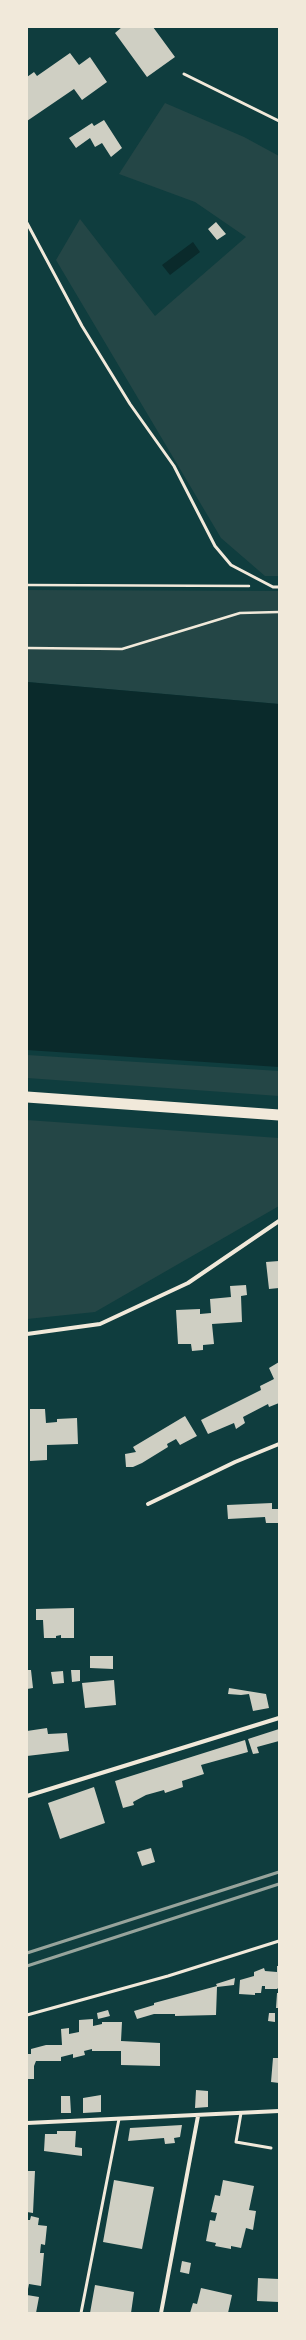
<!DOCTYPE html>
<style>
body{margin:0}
#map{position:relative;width:306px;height:2340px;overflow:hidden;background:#0f3d3e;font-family:Figtree,sans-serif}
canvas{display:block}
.frame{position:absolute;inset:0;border:28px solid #f1e9da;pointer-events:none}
</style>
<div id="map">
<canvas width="306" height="2340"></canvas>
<div class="frame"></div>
</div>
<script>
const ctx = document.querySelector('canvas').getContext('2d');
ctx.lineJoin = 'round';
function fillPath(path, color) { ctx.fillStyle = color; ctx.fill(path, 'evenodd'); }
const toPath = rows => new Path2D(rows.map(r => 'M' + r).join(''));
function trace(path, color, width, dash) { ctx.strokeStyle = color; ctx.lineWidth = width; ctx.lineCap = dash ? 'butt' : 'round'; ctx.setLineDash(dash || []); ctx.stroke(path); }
fillPath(toPath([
 [165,103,244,137,279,156,279,576,265,576,221,538,56,260,80,219,155,316,246,237,195,202,119,174],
 [27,590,279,591,279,704,27,682],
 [27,1055,279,1071,279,1096,27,1078],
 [27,1120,279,1138,279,1206,95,1312,27,1319]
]), '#244646');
fillPath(toPath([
 [193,242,200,252,170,275,162,265],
 [27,682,279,704,279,1067,27,1050]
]), '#0a2a2b');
fillPath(toPath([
 [122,27,153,27,175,57,147,77,115,33],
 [70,53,79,65,90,57,107,82,82,100,74,89,27,121,27,77,34,72,37,76],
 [104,120,122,148,111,157,102,143,95,147,90,138,76,148,69,138,92,123,94,126],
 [216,222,226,234,217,240,208,229],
 [279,1261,279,1288,269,1289,266,1262],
 [246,1285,247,1295,241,1296,242,1322,212,1324,214,1344,203,1345,203,1350,192,1351,191,1344,178,1344,176,1310,200,1309,200,1314,211,1313,210,1299,231,1297,230,1286],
 [279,1362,279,1403,269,1407,268,1404,243,1417,245,1423,236,1429,234,1423,208,1434,201,1420,261,1390,260,1386,274,1379,269,1368],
 [30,1409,45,1409,46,1423,57,1422,57,1419,77,1418,78,1444,47,1445,47,1460,30,1461],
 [185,1416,197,1436,180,1445,176,1439,167,1444,168,1447,142,1463,133,1467,126,1467,125,1454,136,1452,133,1447],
 [272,1503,272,1509,279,1509,279,1523,266,1523,265,1517,228,1519,227,1505],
 [74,1608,74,1638,61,1638,61,1635,56,1636,56,1638,44,1638,43,1620,36,1620,36,1609],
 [90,1656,113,1656,113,1669,90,1668],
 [27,1670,31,1670,33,1688,27,1689],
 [71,1670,80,1670,80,1681,72,1682],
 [63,1671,64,1683,53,1684,51,1672],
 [114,1680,116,1705,85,1708,82,1683],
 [229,1688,266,1694,269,1708,253,1711,249,1694,241,1695,228,1694],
 [47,1728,48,1734,67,1733,69,1751,27,1756,27,1731],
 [279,1729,279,1741,257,1747,259,1753,253,1754,248,1739],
 [245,1740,248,1752,201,1765,204,1774,182,1781,183,1787,165,1793,164,1790,146,1795,133,1802,134,1805,123,1808,115,1781],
 [94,1787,105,1823,60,1839,48,1803],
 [151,1848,155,1862,142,1866,137,1852],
 [277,1966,279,1966,279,1987,277,1989,265,1989,265,1986,262,1986,261,1993,255,1993,255,1995,239,1994,240,1980,254,1976,254,1972,264,1968,265,1971,277,1972],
 [235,1978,234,1985,217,1987,216,2015,175,2016,175,2014,154,2014,137,2019,134,2011,154,2005,154,2003,217,1986,216,1984],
 [277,1993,279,1993,279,2008,276,2008],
 [108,2010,110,2016,98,2019,97,2013],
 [269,2013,275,2013,275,2022,268,2021],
 [93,2019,93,2026,102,2024,102,2022,122,2022,121,2041,160,2043,160,2066,121,2065,121,2051,92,2051,92,2049,84,2051,85,2055,73,2058,73,2054,61,2057,61,2061,36,2061,34,2066,34,2079,27,2079,27,2054,31,2054,31,2049,46,2045,62,2045,61,2029,69,2028,69,2034,79,2032,79,2020],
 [273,2058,279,2058,279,2083,271,2082],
 [196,2090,208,2091,208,2107,195,2108],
 [101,2095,101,2112,83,2113,83,2098],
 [61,2096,70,2096,71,2113,61,2113],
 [182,2125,180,2137,174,2138,175,2143,165,2144,164,2138,128,2141,130,2128],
 [57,2131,76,2131,75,2147,82,2148,82,2156,44,2151,45,2134,57,2134],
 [27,2171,35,2171,33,2213,27,2212],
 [114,2180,154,2187,142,2249,103,2242],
 [223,2180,254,2186,249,2210,256,2211,253,2230,246,2228,241,2248,231,2246,231,2249,215,2246,216,2243,206,2241,210,2220,215,2221,217,2213,211,2212,215,2195,220,2196],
 [31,2216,39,2218,38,2225,47,2226,45,2245,41,2244,40,2253,44,2253,41,2286,29,2284,28,2289,27,2220,30,2220],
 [182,2261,191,2263,189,2274,180,2272],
 [258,2278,279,2279,279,2302,257,2301],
 [95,2285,134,2292,131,2313,90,2313],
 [201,2288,232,2295,228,2313,190,2313,193,2303,197,2304],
 [27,2295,39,2297,36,2313,27,2313]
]), '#cfcfc3');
trace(toPath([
 [27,585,249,586],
 [27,648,122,649,240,613,279,612]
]), '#f1e9da', 2.5);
trace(toPath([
 [184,74,279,121],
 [27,223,82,326,130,404,174,466,215,546,231,565,273,587,279,587],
 [27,2015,168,1976,279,1941],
 [241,2113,236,2142,271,2148],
 [81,2313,119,2119]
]), '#f1e9da', 3);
trace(toPath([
 [27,1334,100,1324,188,1283,279,1221],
 [148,1504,235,1462,279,1444],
 [27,1796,279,1718],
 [27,2123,279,2111],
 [161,2313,198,2116]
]), '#f1e9da', 4);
trace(toPath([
 [27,1097,279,1115]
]), '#f1e9da', 11);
trace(toPath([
 [27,1953,279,1872],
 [27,1966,279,1884]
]), '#97a49c', 3);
</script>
